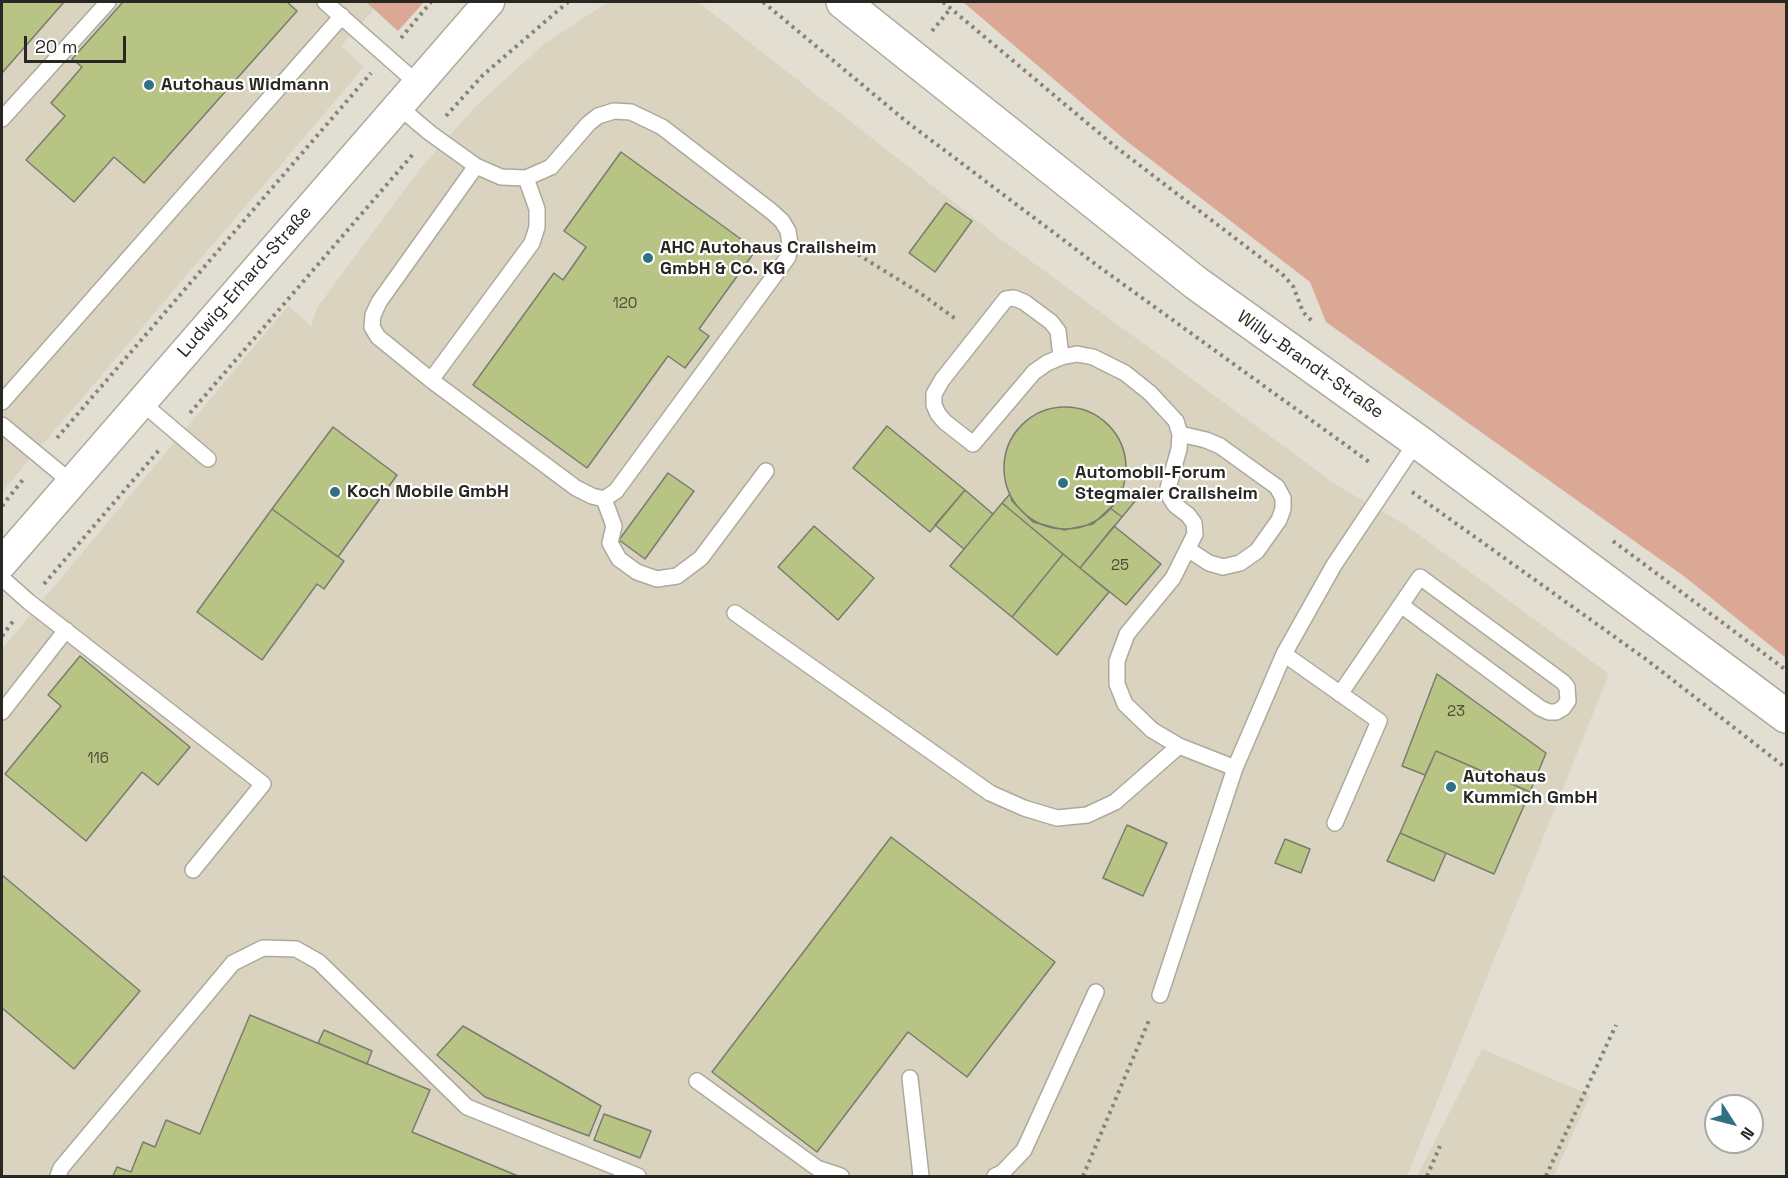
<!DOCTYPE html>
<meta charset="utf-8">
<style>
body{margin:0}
#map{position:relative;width:1788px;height:1178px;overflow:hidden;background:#e2ded1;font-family:"Space Grotesk",sans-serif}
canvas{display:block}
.frame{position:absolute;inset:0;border:3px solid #282722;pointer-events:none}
.north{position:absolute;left:1704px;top:1094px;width:60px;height:60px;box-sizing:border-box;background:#fff;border:2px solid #a9a9a7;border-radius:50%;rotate:126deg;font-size:16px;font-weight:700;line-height:24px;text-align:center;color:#282722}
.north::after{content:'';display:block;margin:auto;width:21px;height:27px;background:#2f7083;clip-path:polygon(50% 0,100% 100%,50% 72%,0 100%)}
.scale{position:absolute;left:24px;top:36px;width:102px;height:27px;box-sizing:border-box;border:3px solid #282722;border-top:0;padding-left:8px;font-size:18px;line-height:21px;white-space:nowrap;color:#282722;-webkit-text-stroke:4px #fff;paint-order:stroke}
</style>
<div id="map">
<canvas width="1788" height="1178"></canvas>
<div class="frame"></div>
<div class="north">N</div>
<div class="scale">20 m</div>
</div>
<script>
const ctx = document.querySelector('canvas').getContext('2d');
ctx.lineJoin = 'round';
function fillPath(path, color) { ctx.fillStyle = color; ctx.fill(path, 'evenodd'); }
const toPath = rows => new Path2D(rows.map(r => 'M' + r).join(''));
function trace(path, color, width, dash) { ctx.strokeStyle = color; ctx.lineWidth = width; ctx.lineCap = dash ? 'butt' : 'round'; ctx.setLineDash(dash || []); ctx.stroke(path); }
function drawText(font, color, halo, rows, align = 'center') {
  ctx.font = font + ' "Space Grotesk",sans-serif'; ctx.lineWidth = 4.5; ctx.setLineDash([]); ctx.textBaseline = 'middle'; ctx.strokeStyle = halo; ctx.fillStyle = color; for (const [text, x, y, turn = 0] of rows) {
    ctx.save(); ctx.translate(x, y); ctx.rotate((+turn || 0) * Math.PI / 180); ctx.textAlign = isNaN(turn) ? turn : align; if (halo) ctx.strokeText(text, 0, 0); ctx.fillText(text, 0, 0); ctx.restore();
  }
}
fillPath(toPath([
 [2,2,366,2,374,9,341,46,364,67,2,492],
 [608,2,698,2,998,237,1338,486,1407,526,1609,674,1407,1176,2,1176,2,649,288,306,311,326,317,308,419,170,477,105,544,44],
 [1482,1049,1590,1095,1554,1176,1417,1176]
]), '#dad3bf');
fillPath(toPath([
 [366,2,424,2,398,31],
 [963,2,1786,2,1786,658,1685,577,1326,322,1310,282,1124,139]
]), '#dba896');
const building = toPath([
 [2,2,64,2,2,73,2,2],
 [123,2,287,2,297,11,144,183,114,157,74,202,26,160,65,116,51,103,82,67,72,59,123,2],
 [621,152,756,250,699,329,709,336,685,368,668,356,587,468,473,385,554,273,563,280,586,247,564,231,621,152],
 [946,203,972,221,935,272,909,253,946,203],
 '1004 468a61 61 0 1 1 122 0a61 61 0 1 1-122 0Z',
 [887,426,965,490,930,532,853,468,887,426],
 [333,427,397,475,338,557,272,509,333,427],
 [668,473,694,491,645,559,619,540,668,473],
 [1121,488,1136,500,1122,517,1110,508,1118,501,1121,488],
 [965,490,993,514,964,549,935,525,965,490],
 [1010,494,1012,501,1033,522,1064,530,1093,524,1110,508,1122,517,1080,568,1002,503,1010,494],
 [1002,503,1063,554,1012,617,950,566,1002,503],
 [272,509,344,561,324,589,317,584,262,660,197,612,272,509],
 [814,526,874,578,838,620,778,567,814,526],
 [1114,526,1161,564,1126,605,1080,568,1114,526],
 [1063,554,1109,592,1057,655,1012,617,1063,554],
 [80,656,190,747,158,785,142,772,86,841,5,774,61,706,48,695,80,656],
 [1437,674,1546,753,1530,792,1436,751,1425,775,1402,766,1437,674],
 [1436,751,1530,792,1494,874,1400,833,1436,751],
 [1127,825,1167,843,1143,896,1103,878,1127,825],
 [1400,833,1446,853,1434,881,1387,861,1400,833],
 [891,837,1055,962,967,1077,908,1032,817,1152,712,1072,891,837],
 [1285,839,1310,849,1301,873,1275,863,1285,839],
 [2,875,140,991,74,1069,2,1008,2,875],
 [250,1015,430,1090,412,1132,518,1176,113,1176,117,1167,131,1172,143,1142,155,1147,166,1120,200,1134,250,1015],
 [463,1026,601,1106,589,1136,485,1097,437,1055,463,1026],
 [324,1030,372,1051,367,1064,318,1043,324,1030],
 [604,1114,651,1131,640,1158,594,1140,604,1114]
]);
fillPath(building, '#b7c484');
trace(building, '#797c70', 1.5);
const service = toPath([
 [325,2,417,83],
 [398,106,430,133,476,166,501,177,526,178,551,167,588,124,598,116,614,111,631,112,662,127,771,211,782,221,788,231,790,244,788,257,616,491,604,499,592,496,576,488,431,380,378,337,372,327,373,315,379,302,476,166],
 [2,119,108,2],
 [1061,357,1058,331,1051,322,1024,302,1014,298,1006,299,942,380,934,394,934,405,938,414,945,422,973,444,1034,372,1047,363,1061,357,1077,354,1093,357,1125,373,1150,393,1176,421,1180,434,1179,449,1168,488,1170,497,1175,505,1188,515,1194,523,1195,534,1173,578,1127,634,1117,661,1117,684,1125,704,1152,730,1179,746,1235,768],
 [431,380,532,243,537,227,537,209,526,178],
 [2,402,342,16],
 [141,402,208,459],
 [2,425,71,482],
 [1180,434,1206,440,1220,446,1277,487,1283,498,1283,509,1279,520,1257,551,1240,563,1223,567,1209,563,1189,550],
 [604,499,614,526,610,543,619,559,637,572,657,579,677,576,701,558,766,471],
 [2,578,29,602,263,784,193,870],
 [735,613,990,793,1024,808,1057,818,1087,815,1115,802,1179,746],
 [1284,654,1379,721,1335,823],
 [1340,694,1420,577,1563,682,1567,687,1568,701,1563,708,1556,712,1549,712,1540,708,1401,605],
 [2,712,66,630],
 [1160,995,1235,768,1284,654,1334,565,1417,441],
 [910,1078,921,1176],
 [697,1081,817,1168,841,1176],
 [58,1176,61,1168,233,963,263,948,296,949,319,962,467,1107,638,1176],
 [995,1176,1002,1173,1024,1150,1096,992]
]);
const minor = toPath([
 [2,563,489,2]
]);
const secondary = toPath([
 [843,2,1196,283,1417,441,1786,716]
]);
trace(service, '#ada99c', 18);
trace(minor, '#ada99c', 33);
trace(secondary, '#ada99c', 36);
trace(toPath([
 [763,2,907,122,1098,266,1372,464],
 [943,2,1117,148,1282,274,1293,286,1303,312,1312,321],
 [932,31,951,8],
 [401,38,431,2],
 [446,116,483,75,568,2],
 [814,249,854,252,920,293,957,320],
 [190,413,414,153],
 [57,438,371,73],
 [1412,492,1647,660,1786,768],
 [2,506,25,477],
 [1613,541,1786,670],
 [44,584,160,449],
 [2,636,14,620],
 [1083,1176,1150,1018],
 [1427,1176,1440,1146],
 [1546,1176,1616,1025]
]), '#86837a', 4, [3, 4.5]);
trace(service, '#fff', 15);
trace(minor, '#fff', 30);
trace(secondary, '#fff', 33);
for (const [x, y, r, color] of [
 [149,85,6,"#2f7083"],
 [648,258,6,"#2f7083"],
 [1063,483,6,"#2f7083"],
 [335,492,6,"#2f7083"],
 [1451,787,6,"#2f7083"]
]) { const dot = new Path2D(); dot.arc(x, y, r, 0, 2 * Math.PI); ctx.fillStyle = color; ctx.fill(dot); trace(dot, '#fff', 2); }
drawText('15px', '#4c4e3a', null, [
 ["120",625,304],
 ["25",1120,566],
 ["23",1456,712],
 ["116",98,759]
]);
drawText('bold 18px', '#282722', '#fff', [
 ["Autohaus Widmann",161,85],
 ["AHC Autohaus Crailsheim",660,248],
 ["GmbH & Co. KG",660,269],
 ["Automobil-Forum",1075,473],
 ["Stegmaier Crailsheim",1075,494],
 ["Koch Mobile GmbH",347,492],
 ["Autohaus",1463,777],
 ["Kummich GmbH",1463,798]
], 'left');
drawText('18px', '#282722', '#fff', [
 ["Ludwig-Erhard-Straße",245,282,-49],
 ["Willy-Brandt-Straße",1310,365,35]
]);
</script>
